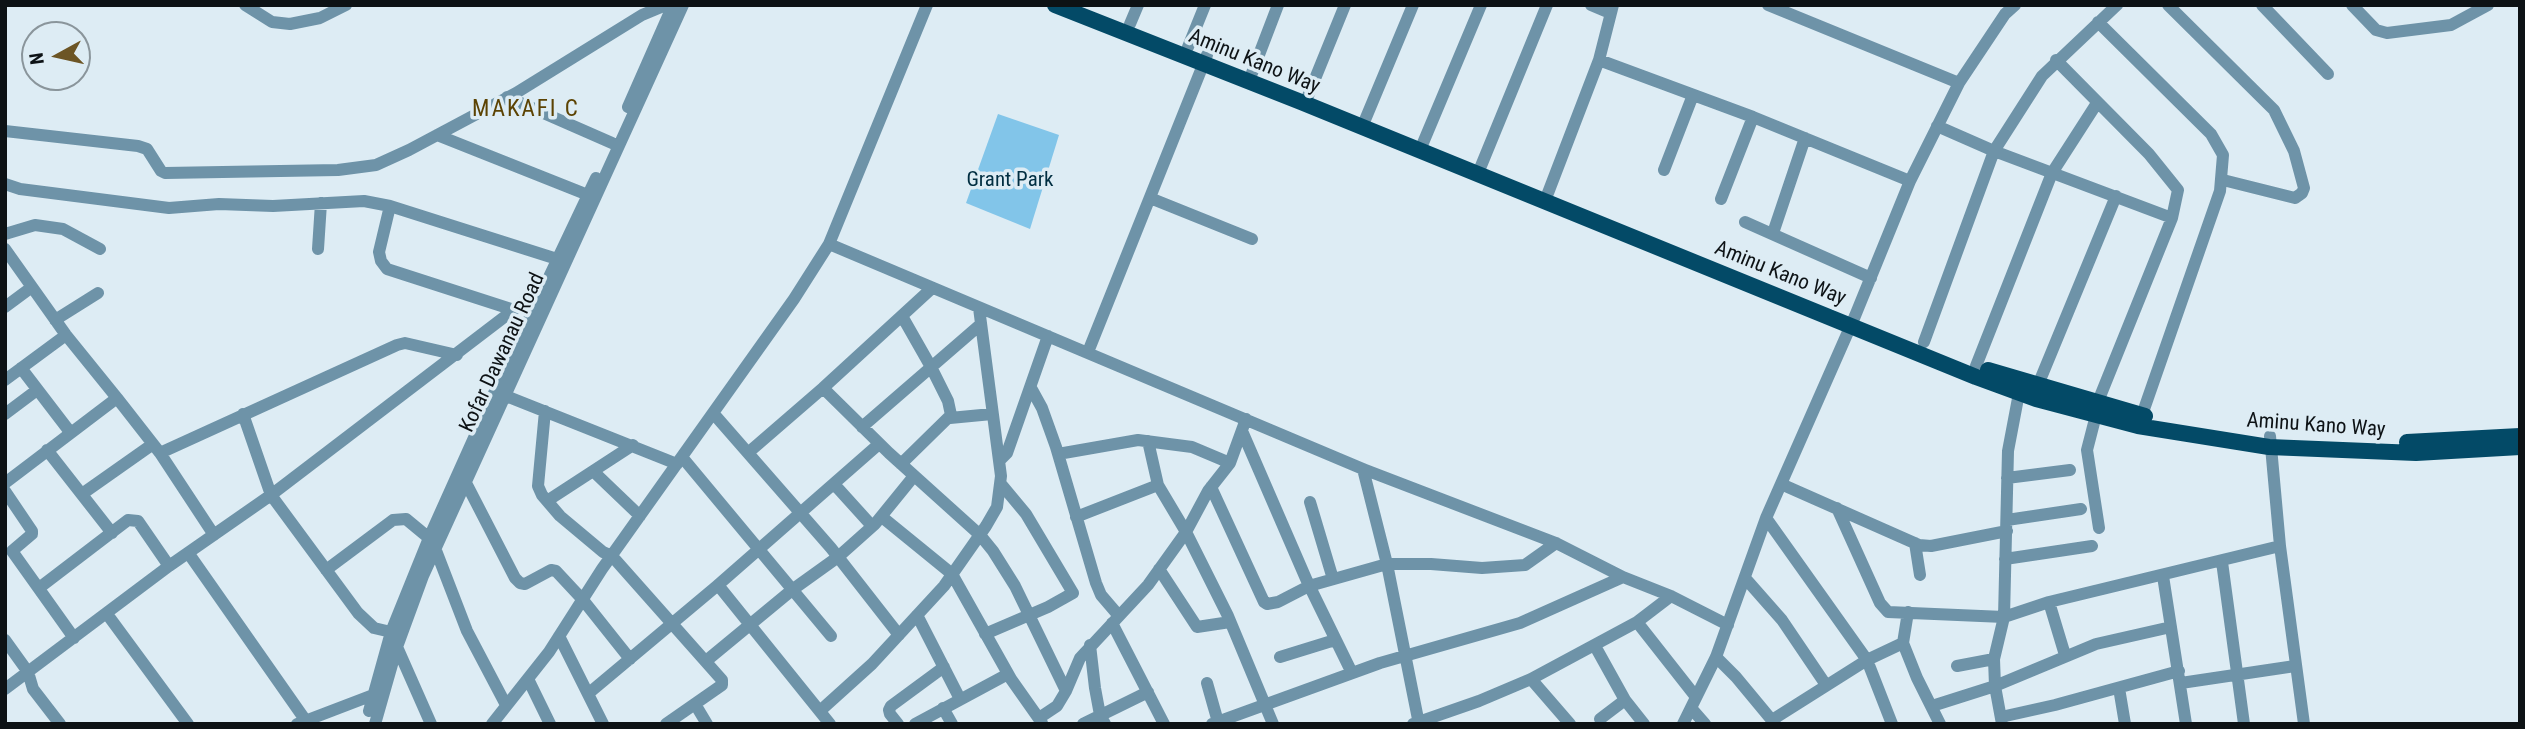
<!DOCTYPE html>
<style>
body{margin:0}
#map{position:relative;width:2525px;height:729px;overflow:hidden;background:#ddecf4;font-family:"Roboto Condensed",sans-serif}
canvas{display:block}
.frame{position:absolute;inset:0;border:7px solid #0d1215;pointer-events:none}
.north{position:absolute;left:21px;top:21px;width:70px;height:70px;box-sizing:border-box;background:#ddecf4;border:2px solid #8a959b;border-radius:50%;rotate:262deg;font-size:19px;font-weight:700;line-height:28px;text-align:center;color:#0d1215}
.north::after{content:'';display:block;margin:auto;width:24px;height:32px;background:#6c5525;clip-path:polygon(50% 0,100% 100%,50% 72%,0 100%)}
</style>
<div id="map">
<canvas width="2525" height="729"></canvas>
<div class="frame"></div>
<div class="north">N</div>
</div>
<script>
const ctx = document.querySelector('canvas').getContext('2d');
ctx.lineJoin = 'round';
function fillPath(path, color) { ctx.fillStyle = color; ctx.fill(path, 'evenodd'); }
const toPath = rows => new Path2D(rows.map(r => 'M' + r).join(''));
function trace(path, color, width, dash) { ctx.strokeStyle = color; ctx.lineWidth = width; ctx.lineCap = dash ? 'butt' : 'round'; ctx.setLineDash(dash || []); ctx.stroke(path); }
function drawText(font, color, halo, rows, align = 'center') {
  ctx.font = font + ' "Roboto Condensed",sans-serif'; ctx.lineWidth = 7; ctx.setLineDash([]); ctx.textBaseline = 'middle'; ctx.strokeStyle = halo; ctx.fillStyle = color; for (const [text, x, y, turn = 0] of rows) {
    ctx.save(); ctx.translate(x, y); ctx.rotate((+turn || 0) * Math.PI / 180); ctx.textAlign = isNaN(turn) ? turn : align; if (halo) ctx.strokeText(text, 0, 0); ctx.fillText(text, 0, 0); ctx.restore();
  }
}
fillPath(toPath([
 [998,114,1059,135,1030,229,966,203]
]), '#82c5e9');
trace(toPath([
 [245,5,272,22,290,24,320,18,346,5],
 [1591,5,1610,13],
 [1768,5,1959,83],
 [2168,5,2274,110,2294,151,2304,188,2302,193,2295,198,2223,180],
 [2262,5,2328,74],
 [2352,5,2376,30,2387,33,2451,25,2488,5],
 [2098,22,2211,134,2223,155,2220,191,2142,415],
 [1130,24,1138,5],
 [1188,47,1205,5],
 [1599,60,1753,117,1910,181],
 [2056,60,2149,154,2178,190,2172,218,2097,404],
 [1252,73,1278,5],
 [1308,96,1345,5],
 [507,97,612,143],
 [628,107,673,5],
 [1365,120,1413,5],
 [1937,126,1994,151,2172,218],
 [5,131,138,146,147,149,161,171,165,173,338,170,376,165,409,150,516,93,642,15,666,5],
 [437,135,588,195],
 [1423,143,1481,5],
 [1481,166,1547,5],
 [1664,170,1693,95],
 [5,184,20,189,169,208,219,204,273,206,364,201,390,206,557,259],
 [1548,193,1599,60,1613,5],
 [1150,198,1252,239],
 [1721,199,1753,117],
 [390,206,379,252,381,261,387,269,514,310],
 [1745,222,1871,278],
 [1773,233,1805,138],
 [5,234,35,225,63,229,100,249],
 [829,244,1363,469,1556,543,1623,577,1671,596,1728,625],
 [5,249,66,335,117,398,5,483],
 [318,249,321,203],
 [5,307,32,287],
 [55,320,98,293],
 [1924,342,1994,151,2042,76,2117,5],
 [1088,352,1207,55],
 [1976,366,2052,173,2097,103],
 [21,368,70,432],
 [5,380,66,335],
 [2038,385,2116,196],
 [823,388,889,453,980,535,993,551,1015,586,1066,691],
 [1031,388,1042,408,1056,447,1096,583,1101,595,1119,616],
 [506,396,677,464],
 [117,398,160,453,397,345,405,343,457,355],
 [545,411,539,475,538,486,542,495,560,516,603,552,612,556,722,680,722,685,666,724],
 [713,413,831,548,899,635],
 [5,414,37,390],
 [243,414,271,495,358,613,374,628,391,632],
 [2096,415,2087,450,2099,528],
 [950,418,992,414],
 [862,427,981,324],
 [1242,431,1307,581,1352,673],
 [2270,436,2280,546,2304,724],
 [1148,441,1158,485,1186,532,1228,616,1273,724],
 [47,450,112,533],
 [749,452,823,388,931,289],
 [160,453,214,535],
 [1058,454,1138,440,1192,447,1230,463],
 [682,457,831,636],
 [999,461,1007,453,1048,336],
 [901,464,951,415,948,401,931,367,902,316],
 [1363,469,1387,564,1419,724],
 [593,471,640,516],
 [2007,478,2070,470],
 [465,481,515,578,520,583,525,584,551,570,556,571,583,600,630,659],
 [834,484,872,526],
 [1781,484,1919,545,1931,546,2007,531],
 [1211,487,1264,602,1267,604,1278,602,1309,586,1387,564,1431,564,1482,568,1525,565,1556,543],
 [5,491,32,531,32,534,12,551,74,638],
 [82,494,153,444],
 [547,501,633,445],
 [1310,502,1333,579],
 [1837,508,1880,603,1888,612,2004,617,2049,602,2280,546],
 [882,517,952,574,1011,679,1042,723],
 [1076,517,1158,485],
 [1766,518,1867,660,1892,724],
 [2007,520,2081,509],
 [1915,543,1920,575],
 [435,548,467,631,506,705],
 [189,554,306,721],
 [2005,559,2092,546],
 [2222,562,2244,724],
 [1159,569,1197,627,1230,622],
 [326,570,393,520,406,519,429,538],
 [2163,576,2186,724],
 [1745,578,1782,620,1826,685],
 [718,585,830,724],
 [39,588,128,520,138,521,169,566],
 [2049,602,2065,655],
 [1908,612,1903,643,1917,678,1940,724],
 [107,614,188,724],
 [917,615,960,699],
 [1637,622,1696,697],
 [1112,623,1164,724],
 [985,634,1048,607,1073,593,1026,514,1001,484],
 [559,636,603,724],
 [5,640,28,672,33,689,60,724],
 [1090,645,1095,688,1100,715,1105,724],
 [1595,646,1625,700,1644,724],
 [397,647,431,724],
 [1280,657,1335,640],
 [1716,657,1736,677,1775,724],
 [706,661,792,590,838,557,875,524,914,476],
 [1957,666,1994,659],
 [528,679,550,724],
 [1531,679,1570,724],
 [1207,683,1218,722],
 [2181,683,2295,666],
 [2119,688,2125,724],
 [5,689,169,566,271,495,541,289],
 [589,693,718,585,879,444],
 [695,704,707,724],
 [1932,706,1995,686,2096,644,2171,627],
 [943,708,952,724],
 [1691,708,1705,724],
 [821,710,872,664,944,586,986,526,997,507,1001,476,979,308],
 [369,711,391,632,429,538,495,391,596,178],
 [2001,717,2055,705,2179,671],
 [1039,718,1057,706,1066,691,1080,658,1148,585,1186,532,1208,491,1230,463,1246,419],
 [1600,719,1625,700],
 [1772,720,1867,660,1903,643],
 [297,724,373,695],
 [375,724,397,647,423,576,683,5],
 [492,724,549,652,602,569,794,299,829,244,927,5],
 [898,724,890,714,889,710,891,706,944,667],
 [915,724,1008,674],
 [1083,724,1148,692],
 [1212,724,1380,663,1520,623,1623,577],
 [1413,724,1479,701,1531,679,1637,622,1671,596],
 [1683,724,1716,657,1766,518,1855,316,1910,181,1959,83,2005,14,2015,5],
 [2002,724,1995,686,1994,659,2004,617,2008,451,2019,393]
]), '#6e93a8', 12);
trace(toPath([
 [1055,5,1301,102,1976,377,2036,399,2138,426,2269,447,2416,453,2520,447],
 [1988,370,2145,416],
 [2407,442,2520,436]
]), '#034a67', 16);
drawText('21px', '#0d1215', '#ddecf4', [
 ["Aminu Kano Way",1254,62,22],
 ["Aminu Kano Way",1780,274,22],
 ["Kofar Dawanau Road",503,353,-65],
 ["Aminu Kano Way",2316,426,4]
]);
drawText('21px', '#002e41', '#ddecf4', [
 ["Grant Park",1010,181]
]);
ctx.letterSpacing = '2px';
drawText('23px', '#5c4303', '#ddecf4', [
 ["MAKAFI C",526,110]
]);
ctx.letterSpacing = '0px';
</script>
